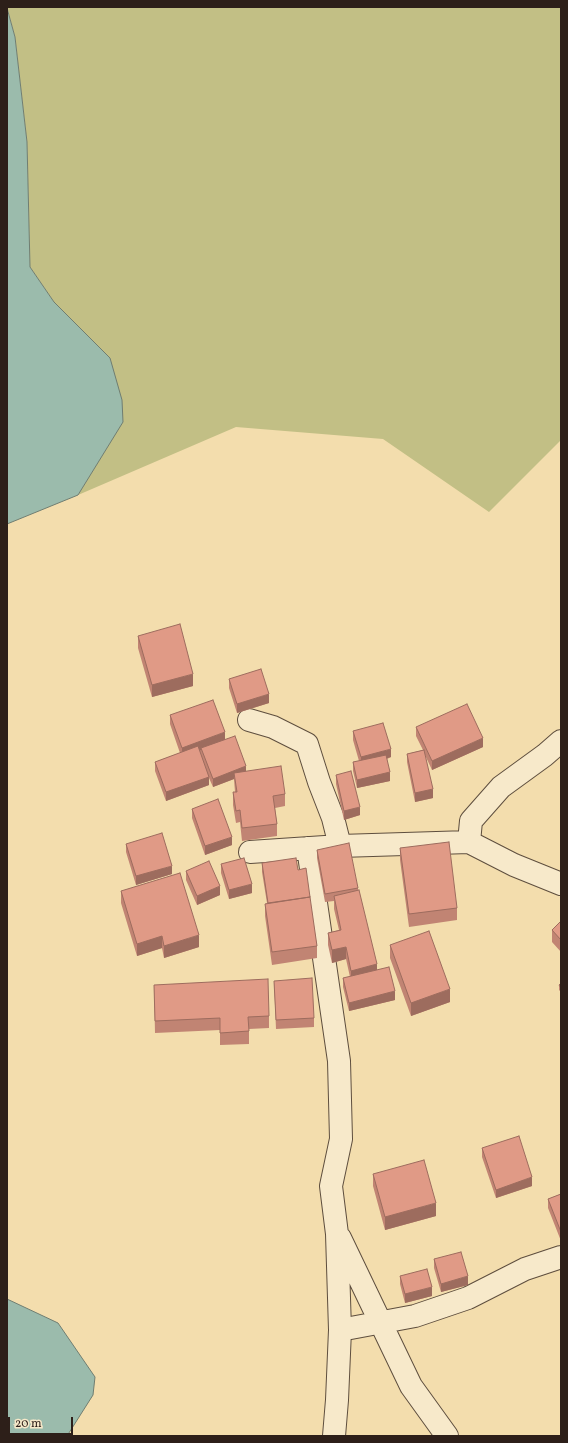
<!DOCTYPE html>
<style>
body{margin:0}
#map{position:relative;width:568px;height:1443px;overflow:hidden;background:#f3ddad;font-family:Vollkorn,serif}
canvas{display:block}
.frame{position:absolute;inset:0;border:8px solid #2d1f19;pointer-events:none}
.scale{position:absolute;left:8px;top:1417px;width:65px;height:18px;box-sizing:border-box;border:2px solid #2d1f19;border-top:0;padding-left:5px;font-size:12px;line-height:14px;white-space:nowrap;color:#2d1f19;-webkit-text-stroke:3px #f7e9ca;paint-order:stroke}
</style>
<div id="map">
<canvas width="568" height="1443"></canvas>
<div class="frame"></div>
<div class="scale">20 m</div>
</div>
<script>
const ctx = document.querySelector('canvas').getContext('2d');
ctx.lineJoin = 'round';
function fillPath(path, color) { ctx.fillStyle = color; ctx.fill(path, 'evenodd'); }
const toPath = rows => new Path2D(rows.map(r => 'M' + r).join(''));
function trace(path, color, width, dash) { ctx.strokeStyle = color; ctx.lineWidth = width; ctx.lineCap = dash ? 'butt' : 'round'; ctx.setLineDash(dash || []); ctx.stroke(path); }
fillPath(toPath([
 [7,7,561,7,561,440,489,512,383,439,236,427,78,495,122,422,110,358,54,302,30,267,27,142,15,37]
]), '#c2bf85');
const water = toPath([
 [7,8,15,37,27,142,30,267,54,302,110,358,122,400,123,422,78,495,7,524,7,8],
 [7,1299,58,1323,95,1377,93,1395,67,1436,7,1436,7,1299]
]);
fillPath(water, '#9bbbac');
trace(water, '#6f7d71', 1);
const minor = toPath([
 [249,720,273,727,307,744,319,782,333,818,340,846],
 [561,741,545,755,501,787,471,821,469,842,514,865,561,884],
 [308,848,339,1061,341,1139,331,1186,337,1234,340,1330,337,1400,334,1436],
 [250,852,340,846,469,842],
 [340,1238,411,1386,447,1436],
 [340,1330,415,1316,468,1298,525,1269,561,1257]
]);
trace(minor, '#5e4e3e', 24);
trace(minor, '#f7e9ca', 22);
fillPath(toPath([
 [138,636,193,686,152,697,138,648],
 [229,679,269,703,237,713,229,688],
 [170,715,225,739,246,771,285,794,285,806,275,808,277,824,277,836,242,841,240,822,236,823,233,805,233,792,235,792,234,779,213,787,209,778,209,785,166,801,155,771,155,762,180,753,170,724],
 [416,727,483,747,432,770,425,755,433,798,415,802,407,762,407,754,423,750,416,736],
 [353,731,391,757,387,759,390,781,357,788,353,771,353,762,359,761,353,740],
 [336,775,360,815,344,820,336,784],
 [192,809,232,845,205,855,192,818],
 [126,844,172,874,136,885,126,852],
 [400,848,457,908,457,920,409,927,400,860],
 [317,850,358,888,358,891,377,970,395,1000,349,1011,343,987,343,978,350,977,346,959,332,963,328,945,328,933,339,930,334,909,334,901,325,902,317,858],
 [262,863,298,870,310,897,310,902,317,946,317,958,272,965,265,916,265,904,267,903,262,872],
 [221,864,252,893,229,899,221,873],
 [186,871,220,895,197,905,186,880],
 [121,891,199,947,164,958,162,948,137,956,121,903],
 [561,921,561,952,552,942,552,930],
 [390,945,450,1002,411,1016,390,958],
 [274,981,314,1018,314,1027,276,1029],
 [561,983,561,992,559,990,559,985],
 [154,985,269,1016,269,1028,249,1029,249,1044,220,1045,220,1030,155,1033],
 [482,1148,532,1186,496,1198,482,1157],
 [373,1174,436,1216,385,1230,373,1186],
 [561,1194,561,1241,548,1208,548,1199],
 [434,1259,468,1285,441,1292,434,1268],
 [400,1276,432,1296,405,1303,400,1284]
]), '#c18473');
fillPath(toPath([
 [193,674,193,686,152,697,152,685],
 [269,694,269,703,237,713,237,704],
 [225,732,225,741,201,748,201,750,182,757,182,748],
 [483,738,483,747,432,770,432,761],
 [391,749,391,757,361,766,361,757],
 [246,766,246,775,234,773,234,779,213,787,213,779],
 [390,772,390,781,357,788,357,780],
 [209,777,209,785,166,801,166,792],
 [433,789,433,798,415,802,415,793],
 [360,807,360,815,344,820,344,811],
 [232,837,232,845,205,855,205,846],
 [172,866,172,874,136,885,136,876],
 [252,884,252,893,229,899,229,890],
 [220,886,220,895,197,905,197,896],
 [199,935,199,947,164,958,164,946],
 [162,936,162,948,137,956,137,944],
 [346,947,346,959,332,963,332,950],
 [377,964,377,977,351,983,351,971],
 [450,989,450,1002,411,1016,411,1003],
 [395,991,395,1000,349,1011,349,1003],
 [532,1177,532,1186,496,1198,496,1190],
 [436,1203,436,1216,385,1230,385,1217],
 [468,1276,468,1285,441,1292,441,1284],
 [432,1287,432,1296,405,1303,405,1294]
]), '#9d6c5e');
const building = toPath([
 [180,624,193,674,152,685,138,636,180,624],
 [261,669,269,694,237,704,229,679,261,669],
 [213,700,225,732,182,748,170,715,213,700],
 [467,704,483,738,432,761,416,727,467,704],
 [383,723,391,749,361,757,353,731,383,723],
 [235,736,246,766,213,779,201,748,235,736],
 [198,746,209,777,166,792,155,762,198,746],
 [424,750,433,789,415,793,407,754,424,750],
 [386,755,390,772,357,780,353,762,386,755],
 [281,766,285,794,273,796,277,824,242,828,240,810,236,811,233,792,237,792,234,773,281,766],
 [351,771,360,807,344,811,336,775,351,771],
 [218,799,232,837,205,846,192,809,218,799],
 [162,833,172,866,136,876,126,844,162,833],
 [449,842,457,908,409,914,400,848,449,842],
 [349,843,358,888,325,894,317,850,349,843],
 [244,858,252,884,229,890,221,864,244,858],
 [296,858,298,870,306,868,310,897,268,903,262,863,296,858],
 [209,861,220,886,197,896,186,871,209,861],
 [180,873,199,935,164,946,162,936,137,944,121,891,180,873],
 [359,890,377,964,351,971,346,947,332,950,328,933,341,930,334,896,359,890],
 [310,897,317,946,272,952,265,904,310,897],
 [561,921,561,940,552,930,561,921],
 [429,931,450,989,411,1003,390,945,429,931],
 [389,967,395,991,349,1003,343,978,389,967],
 [312,978,314,1018,276,1020,274,981,312,978],
 [268,979,269,1016,248,1017,249,1031,220,1033,220,1018,155,1021,154,985,268,979],
 [561,983,561,988,559,985,561,983],
 [519,1136,532,1177,496,1190,482,1148,519,1136],
 [424,1160,436,1203,385,1217,373,1174,424,1160],
 [561,1194,561,1232,548,1199,561,1194],
 [461,1252,468,1276,441,1284,434,1259,461,1252],
 [427,1269,432,1287,405,1294,400,1276,427,1269]
]);
fillPath(building, '#e09a86');
trace(building, '#9d6c5e', 1);
</script>
